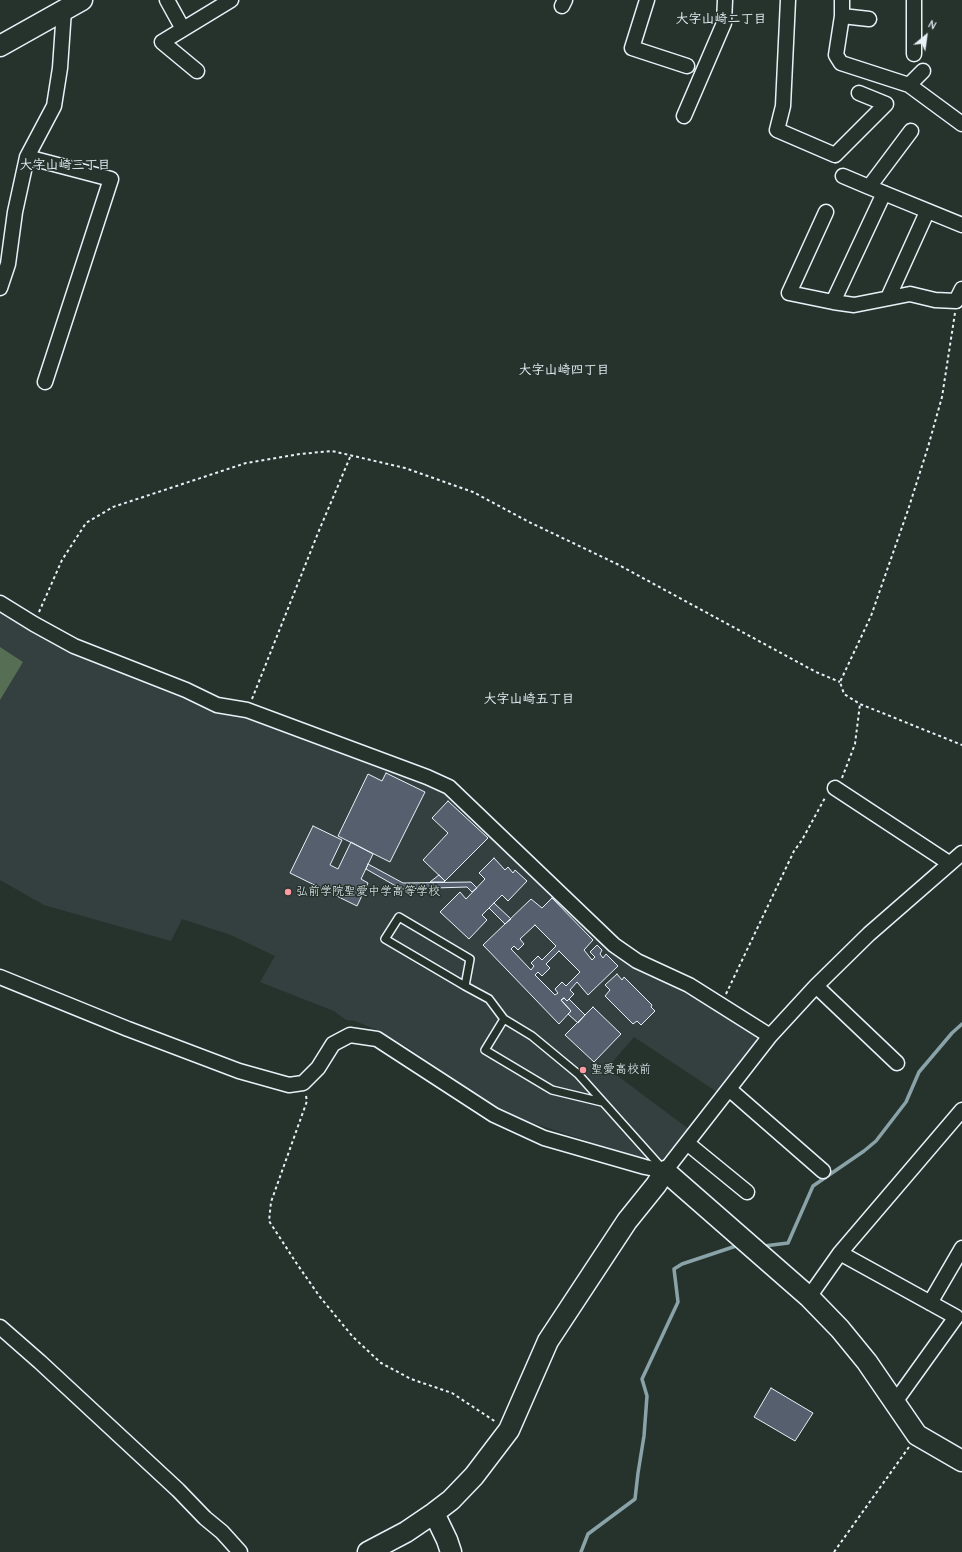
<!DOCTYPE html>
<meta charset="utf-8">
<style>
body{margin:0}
#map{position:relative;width:962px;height:1552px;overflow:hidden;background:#26332d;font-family:"Comic Neue",sans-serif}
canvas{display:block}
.north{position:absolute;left:906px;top:16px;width:40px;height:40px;-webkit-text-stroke:3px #26332d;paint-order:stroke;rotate:29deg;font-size:11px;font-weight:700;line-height:16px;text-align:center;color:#e8f1f8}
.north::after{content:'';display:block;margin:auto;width:14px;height:18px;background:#e8f1f8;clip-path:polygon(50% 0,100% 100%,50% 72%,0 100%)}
</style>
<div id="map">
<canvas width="962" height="1552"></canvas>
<div class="north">N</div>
</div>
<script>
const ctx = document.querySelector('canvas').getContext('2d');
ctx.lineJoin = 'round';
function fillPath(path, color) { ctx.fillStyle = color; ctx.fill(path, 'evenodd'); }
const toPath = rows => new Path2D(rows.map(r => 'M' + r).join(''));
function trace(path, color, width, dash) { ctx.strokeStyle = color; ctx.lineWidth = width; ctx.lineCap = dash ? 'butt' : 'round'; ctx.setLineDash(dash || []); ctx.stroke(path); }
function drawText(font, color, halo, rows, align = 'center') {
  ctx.font = font + ' "Comic Neue","Klee One",sans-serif'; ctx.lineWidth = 3; ctx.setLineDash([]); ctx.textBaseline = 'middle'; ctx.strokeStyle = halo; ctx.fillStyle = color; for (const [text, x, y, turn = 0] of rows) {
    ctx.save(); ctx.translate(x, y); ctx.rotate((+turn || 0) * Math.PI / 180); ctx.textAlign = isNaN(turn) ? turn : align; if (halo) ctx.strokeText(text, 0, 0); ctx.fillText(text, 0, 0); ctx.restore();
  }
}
fillPath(toPath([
 [0,599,50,632,442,788,654,973,753,1030,757,1043,717,1092,634,1037,607,1068,690,1130,664,1164,636,1157,521,1119,507,1111,497,1108,407,1047,379,1031,355,1021,346,1020,334,1011,260,982,275,956,231,935,182,919,171,941,44,905,0,880]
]), '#344040');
fillPath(toPath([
 [0,647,23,662,0,700]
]), '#566e54');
trace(toPath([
 [764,1246,788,1243,813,1186,864,1151,876,1141,906,1102,919,1072,952,1033,962,1024],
 [581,1552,588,1534,635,1499,638,1473,644,1436,647,1396,642,1379,678,1302,674,1269,682,1264,736,1246]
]), '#8aa3a8', 3.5);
const building = toPath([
 [386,773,425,792,390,862,338,836,368,774,382,781,386,773],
 [448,801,488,838,445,881,423,860,448,833,432,818,448,801],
 [313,826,342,840,330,865,338,869,351,842,373,854,361,879,368,883,357,906,290,873,313,826],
 [494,858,505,870,508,867,513,873,515,870,527,881,508,901,502,895,482,915,487,920,469,939,440,912,460,892,466,899,485,879,479,873,494,858],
 [368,864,403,883,471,882,477,888,472,892,467,887,401,889,366,869,368,864],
 [439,875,445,881,444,882,430,882,439,875],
 [552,898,593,940,584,950,592,960,595,957,590,952,597,945,602,950,600,954,603,958,606,954,618,966,588,995,577,982,570,990,574,994,567,1001,564,998,561,1000,571,1011,559,1024,483,945,531,899,542,908,552,898],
 [535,925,556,946,542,960,538,956,531,963,534,966,531,970,511,949,514,946,518,950,524,944,520,939,535,925],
 [559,951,580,972,566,986,562,982,555,989,558,993,555,995,535,975,538,972,542,976,550,968,546,964,559,951],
 [494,903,511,919,505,924,489,908,494,903],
 [617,974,622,980,624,977,652,1005,651,1007,655,1011,641,1025,637,1021,633,1024,605,996,610,990,605,985,617,974],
 [564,998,567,1001,569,999,585,1015,578,1023,568,1014,571,1011,561,1000,564,998],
 [593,1007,621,1034,594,1062,565,1035,593,1007],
 [771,1388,813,1413,795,1441,754,1417,771,1388]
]);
fillPath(building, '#555f6d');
trace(building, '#e8f1f8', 1);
const lane = toPath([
 [465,986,470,959,399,917,385,939,465,986,489,999,504,1019],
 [602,1102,552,1090,485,1050,504,1019,532,1036,578,1074,662,1168]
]);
const street = toPath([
 [167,0,183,29],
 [647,0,632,48,687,66],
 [788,0,783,106,777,130,835,155,886,104,859,93],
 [842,0,842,16,836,55,841,63,909,85,962,124],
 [562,6,565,0],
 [842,16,869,19],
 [914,54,914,0],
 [197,71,162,42,231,0],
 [909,85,923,71],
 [684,116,724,23,725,0],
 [911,131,869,187,962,225],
 [27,157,111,179,45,382],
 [843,176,869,187],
 [826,212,789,293,833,302,854,305,910,294,935,300,956,301,962,289],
 [0,288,8,264,15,212,27,157,54,106,60,68,64,10],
 [888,298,927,212],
 [833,302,884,193],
 [0,603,34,624,74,646,186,690,217,705,247,710,427,777,449,787,614,945,637,961,689,985,770,1036],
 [835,788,949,863],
 [0,977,128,1029,239,1071,289,1085,303,1083,318,1068,333,1044,350,1035,377,1039,494,1115,544,1138,645,1167,665,1171,770,1036,816,986,869,934,962,853],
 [816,986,897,1063],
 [729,1089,823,1171],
 [687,1143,747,1192],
 [840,1253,956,1317,895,1402],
 [809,1297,840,1253,962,1110],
 [930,1303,962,1248],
 [0,1327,40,1362,178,1490,205,1518,222,1532,240,1552]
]);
const secondary = toPath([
 [0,46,82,0],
 [434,1513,447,1540,451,1552],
 [368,1552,406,1532,434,1513,451,1500,474,1476,509,1430,548,1341,627,1221,656,1185,665,1171,809,1297,840,1329,867,1362,917,1435,962,1461]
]);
trace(lane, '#e8f1f8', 10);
trace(street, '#e8f1f8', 17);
trace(secondary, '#e8f1f8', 23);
trace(toPath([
 [955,313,942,397,928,447,908,510,871,616,840,682,844,694,860,704,962,745],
 [39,612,62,560,86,523,113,507,246,463,300,454,332,451,405,468,473,492,529,522,617,564,816,672,840,682],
 [252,699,318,533,351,455],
 [842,778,855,744,860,704],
 [726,994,794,851,802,840,826,796],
 [306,1096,307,1101,271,1202,269,1221,297,1264,320,1297,353,1337,381,1363,411,1379,452,1393,496,1422],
 [834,1552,909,1447]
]), '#e8f1f8', 2, [3, 3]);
trace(lane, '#26332d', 7);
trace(street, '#26332d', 14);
trace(secondary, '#26332d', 20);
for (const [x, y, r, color] of [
 [288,892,4,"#ff9aa2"],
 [583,1070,4,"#ff9aa2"]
]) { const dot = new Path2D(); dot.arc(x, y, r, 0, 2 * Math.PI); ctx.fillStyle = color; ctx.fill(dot); trace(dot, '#26332d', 1.5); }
drawText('12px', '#e8f1f8', '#26332d', [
 ["弘前学院聖愛中学高等学校",296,892],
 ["聖愛高校前",591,1070]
], 'left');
drawText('bold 13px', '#e8f1f8', '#26332d', [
 ["大字山崎二丁目",721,19],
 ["大字山崎三丁目",65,165],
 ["大字山崎四丁目",564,370],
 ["大字山崎五丁目",529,699]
]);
</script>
